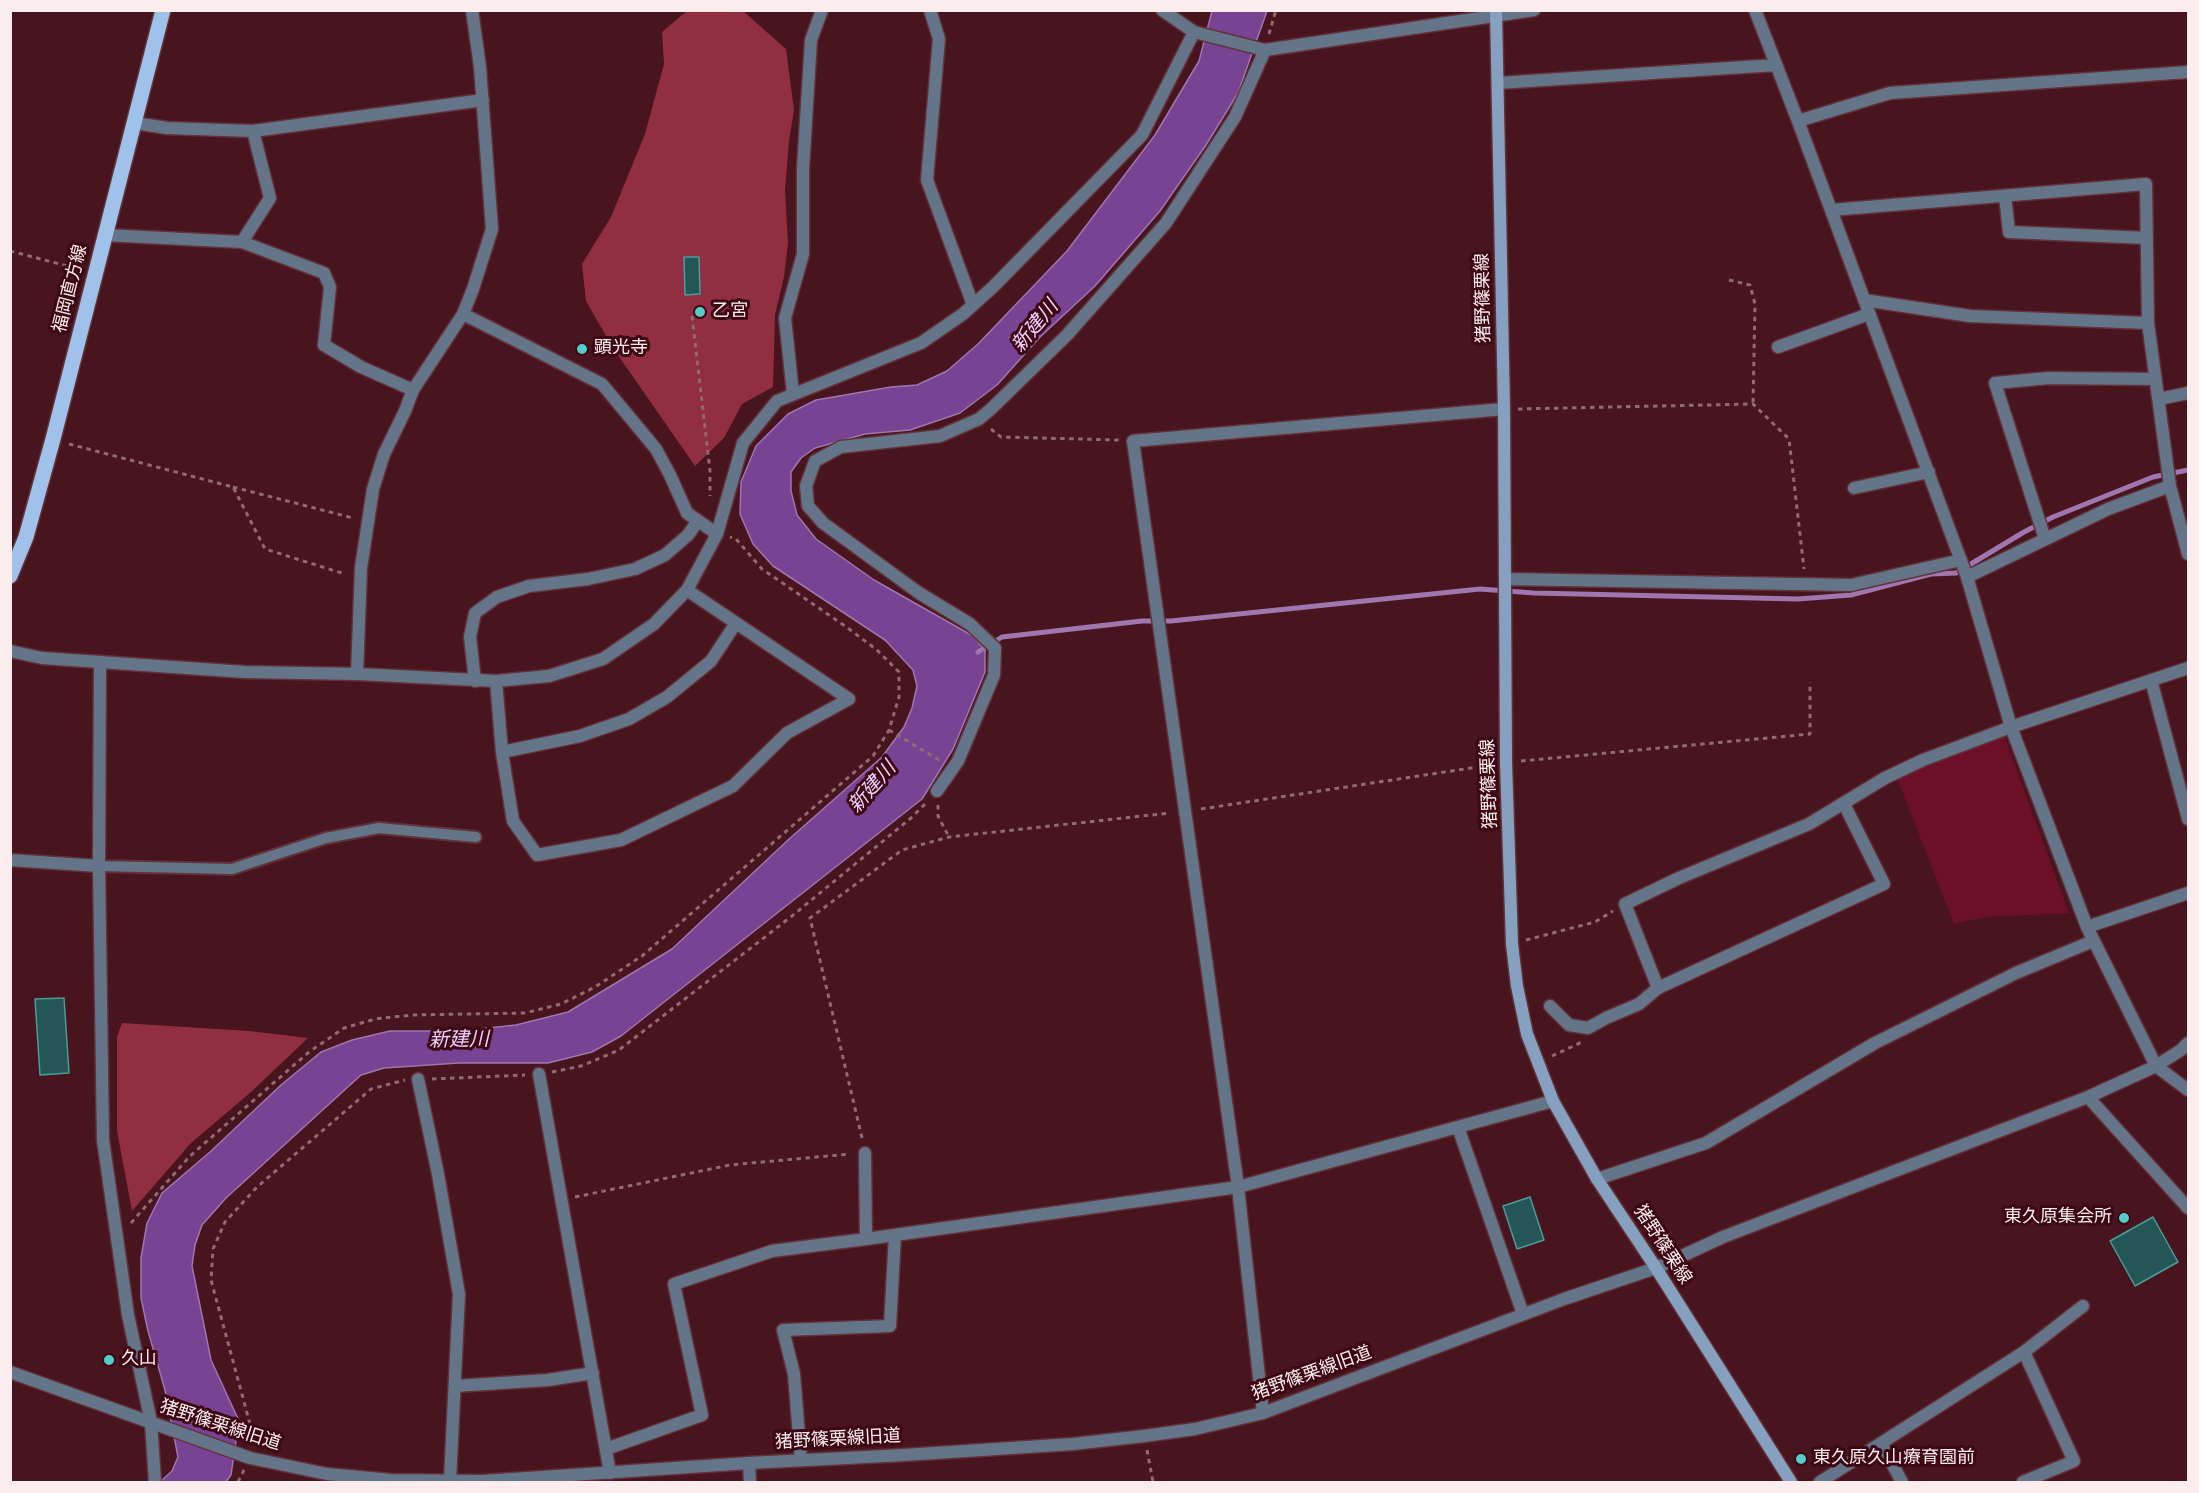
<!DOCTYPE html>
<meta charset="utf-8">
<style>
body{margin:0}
#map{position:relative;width:2199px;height:1493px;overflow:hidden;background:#48141d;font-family:"Nunito Sans",sans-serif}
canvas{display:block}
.frame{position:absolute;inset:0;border:12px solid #fbedee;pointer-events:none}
</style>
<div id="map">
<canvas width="2199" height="1493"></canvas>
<div class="frame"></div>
</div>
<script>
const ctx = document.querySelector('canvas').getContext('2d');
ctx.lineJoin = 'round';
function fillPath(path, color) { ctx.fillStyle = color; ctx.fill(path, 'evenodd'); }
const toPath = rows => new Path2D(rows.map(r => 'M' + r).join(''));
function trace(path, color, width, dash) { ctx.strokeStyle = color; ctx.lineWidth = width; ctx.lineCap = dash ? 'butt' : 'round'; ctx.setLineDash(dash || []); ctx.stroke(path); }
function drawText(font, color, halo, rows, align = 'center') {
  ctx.font = font + ' "Nunito Sans","Noto Sans JP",sans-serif'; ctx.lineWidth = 6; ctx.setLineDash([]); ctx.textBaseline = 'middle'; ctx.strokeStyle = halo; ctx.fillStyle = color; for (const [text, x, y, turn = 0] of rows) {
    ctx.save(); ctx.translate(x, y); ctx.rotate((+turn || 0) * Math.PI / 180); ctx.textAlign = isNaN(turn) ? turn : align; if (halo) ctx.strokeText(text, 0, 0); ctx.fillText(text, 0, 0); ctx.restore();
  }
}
fillPath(toPath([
 [2004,735,2069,913,1986,917,1954,924,1897,778]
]), '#6b1027');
fillPath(toPath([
 [687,11,743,11,786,49,794,110,789,141,785,190,788,243,784,277,775,315,773,387,742,404,724,438,695,466,613,348,586,301,582,264,611,217,645,134,664,64,662,32],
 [122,1023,249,1031,308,1038,251,1092,191,1143,132,1211,117,1131,117,1037]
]), '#922e41');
const water = toPath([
 [1212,11,1267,11,1238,93,1206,145,1160,211,1095,286,1040,337,997,385,960,413,910,430,865,434,815,448,801,458,791,472,791,491,797,515,816,539,874,580,973,636,985,650,985,672,953,749,922,799,621,1036,592,1052,548,1063,459,1063,384,1068,361,1075,226,1198,202,1225,195,1245,192,1266,211,1360,239,1421,231,1475,226,1482,160,1482,172,1471,178,1457,165,1390,148,1331,141,1298,141,1258,147,1223,162,1193,210,1152,281,1085,321,1052,352,1040,390,1031,460,1031,516,1025,568,1012,672,949,788,840,882,757,904,727,912,708,917,686,913,670,885,640,773,566,753,544,740,514,741,482,756,446,788,414,816,400,891,387,917,385,947,371,978,344,1067,251,1155,135,1199,61,1212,11]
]);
fillPath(water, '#784393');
trace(water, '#9f76ae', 1.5);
trace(toPath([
 [978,652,1002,637,1142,621,1171,621,1480,589,1534,593,1798,599,1851,595,1931,574,1956,573,2024,532,2053,517,2153,477,2188,470]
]), '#9f76ae', 5);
const building = toPath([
 [684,257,699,257,700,294,685,295,684,257],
 [64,998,69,1073,40,1075,35,999,64,998],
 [1530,1197,1544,1240,1517,1249,1503,1206,1530,1197],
 [2153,1217,2178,1262,2135,1286,2110,1241,2153,1217]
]);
fillPath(building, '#245655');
trace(building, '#4a9c9a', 1.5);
const service = toPath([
 [99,866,232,869,326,838,379,828,476,837]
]);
const minor = toPath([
 [930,10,939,39,927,180,973,305],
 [1755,10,1798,121,1967,577,2011,727,2087,927,2156,1066,2188,1090],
 [1498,83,1776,65],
 [1798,121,1890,93,2188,72],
 [135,123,167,128,253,131,483,100],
 [2005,196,2009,232,2147,238],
 [1831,210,2146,184,2148,323,2170,486,2188,554],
 [105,235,242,242,324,273,330,287,324,345,361,367,413,390],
 [242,242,270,198,253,131],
 [1864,300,1970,316,2148,323],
 [463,314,602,384,656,449,670,475,687,513,717,534],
 [1778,347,1869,314],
 [793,394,785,318,803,254,803,169,811,40,822,10],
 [2159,399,2188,393],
 [1854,488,1929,472],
 [2045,539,1995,383,2048,378,2155,379],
 [1967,577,2108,509,2170,486],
 [1505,579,1851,585,1961,560],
 [10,651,42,658,245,672,357,674,496,681,549,676,603,659,654,624,687,590,717,534,743,443,777,401,921,343,963,314,993,287,1142,135,1194,32],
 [100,662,99,866,103,1140,128,1315,151,1422,155,1482],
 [357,674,361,568,373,489,384,454,405,411,413,390,463,314,473,289,492,229,480,67,472,10],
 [2151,680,2188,819],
 [475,681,470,637,475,613,497,597,529,586,588,579,635,569,665,555,688,535,697,522],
 [496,681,502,752,513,821,537,855,621,840,733,786,787,733,849,699,687,590],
 [502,752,580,736,629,719,667,697,711,661,736,623],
 [937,791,958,761,994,675,995,648,970,624,919,593,823,523,808,506,806,486,815,461,841,447,940,436,979,419,991,409,1067,335,1166,223,1235,117,1265,50,1194,32,1162,10],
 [10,860,99,866],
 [2087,927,2188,893],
 [1658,988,1625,904,1679,878,1809,824,1885,778,1923,760,2011,727,2188,668],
 [1550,1006,1569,1025,1588,1028,1606,1018,1639,1004,1658,988,1884,884,1844,804],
 [539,1074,610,1473],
 [418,1079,438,1174,459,1294,450,1481],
 [2088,1097,2188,1208],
 [1458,1127,1523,1314],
 [865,1153,866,1239,1238,1187,1553,1101],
 [1597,1179,1706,1143,1875,1043,2016,973,2093,941],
 [1656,1268,1723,1237,2088,1097,2156,1066,2181,1050,2188,1043],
 [2024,1352,2083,1306],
 [455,1386,548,1380,593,1373],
 [1263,1413,1238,1187,1133,441,1504,409],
 [1881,1443,1902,1482],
 [606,1449,702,1415,674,1284,772,1251,866,1239],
 [801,1460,794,1374,783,1330,890,1326,895,1235],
 [749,1463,750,1482],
 [1820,1482,2024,1352,2074,1461,2023,1482]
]);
const tertiary = toPath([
 [1265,50,1534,10],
 [10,1372,250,1458,327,1474,391,1480,483,1481,749,1463,904,1455,1073,1444,1144,1436,1195,1429,1263,1413,1564,1299,1656,1268]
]);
const secondary = toPath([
 [1496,10,1504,409,1506,763,1512,944,1517,986,1527,1034,1553,1101,1597,1179,1656,1268,1791,1482]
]);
const primary = toPath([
 [10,576,26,537,53,439,163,10]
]);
trace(service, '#61323a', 14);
trace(minor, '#61323a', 15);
trace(tertiary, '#61323a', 15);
trace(secondary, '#61323a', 15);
trace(primary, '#61323a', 18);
trace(toPath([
 [1269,34,1276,10],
 [10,251,79,269],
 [1729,280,1750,285,1755,304,1753,404],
 [692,316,710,471,710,496],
 [1518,409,1753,404,1789,439,1804,569],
 [991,429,1001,437,1119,440],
 [69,444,233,487,265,549,345,574],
 [233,487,353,518],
 [889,730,939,760],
 [1521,761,1810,734,1810,682],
 [938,805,938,816,949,837],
 [1201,809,1491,765],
 [1526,940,1595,922,1613,911],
 [1552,1056,1582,1042],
 [552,1072,581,1066,619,1050,792,916,911,818,928,801],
 [432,1079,525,1075],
 [862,1138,810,918,902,850,949,837,1170,813],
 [575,1197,730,1165,850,1154],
 [131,1223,190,1156,309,1052,344,1028,375,1019,412,1015,525,1013,561,1004,595,987,642,956,873,756,889,730,899,697,899,672,877,650,845,626,762,569,736,539,730,537],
 [250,1424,211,1280,213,1249,225,1222,257,1187,371,1089,405,1080],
 [1147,1450,1153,1482],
 [238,1482,244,1470]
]), '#906b71', 3, [4.5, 4.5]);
trace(service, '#657589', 10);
trace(minor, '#657589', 12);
trace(tertiary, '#657589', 12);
trace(secondary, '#86a0c0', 12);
trace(primary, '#a0c2ea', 15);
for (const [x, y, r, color] of [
 [700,312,6,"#53cdca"],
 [582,349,6,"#53cdca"],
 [2124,1218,6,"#53cdca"],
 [109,1360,6,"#53cdca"],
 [1801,1459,6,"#53cdca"]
]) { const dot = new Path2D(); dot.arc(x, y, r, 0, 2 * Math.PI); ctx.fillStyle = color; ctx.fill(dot); trace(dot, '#3d0814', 2); }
drawText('18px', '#fbedee', '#3d0814', [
 ["福岡直方線",71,289,-76],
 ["猪野篠栗線",1484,298,-91],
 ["猪野篠栗線",1490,784,-92],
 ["猪野篠栗線",1662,1245,57],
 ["猪野篠栗線旧道",1312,1374,-20],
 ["猪野篠栗線旧道",220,1426,18],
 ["猪野篠栗線旧道",838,1440,-3]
]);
drawText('18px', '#fbedee', '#3d0814', [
 ["乙宮",712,312],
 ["顕光寺",594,349],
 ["東久原集会所",2112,1218,"right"],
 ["久山",121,1360],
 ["東久原久山療育園前",1813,1459]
], 'left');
drawText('italic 20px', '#eed2fe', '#3d0814', [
 ["新建川",1036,327,-51],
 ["新建川",873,788,-49],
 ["新建川",459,1041,-1]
]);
</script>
